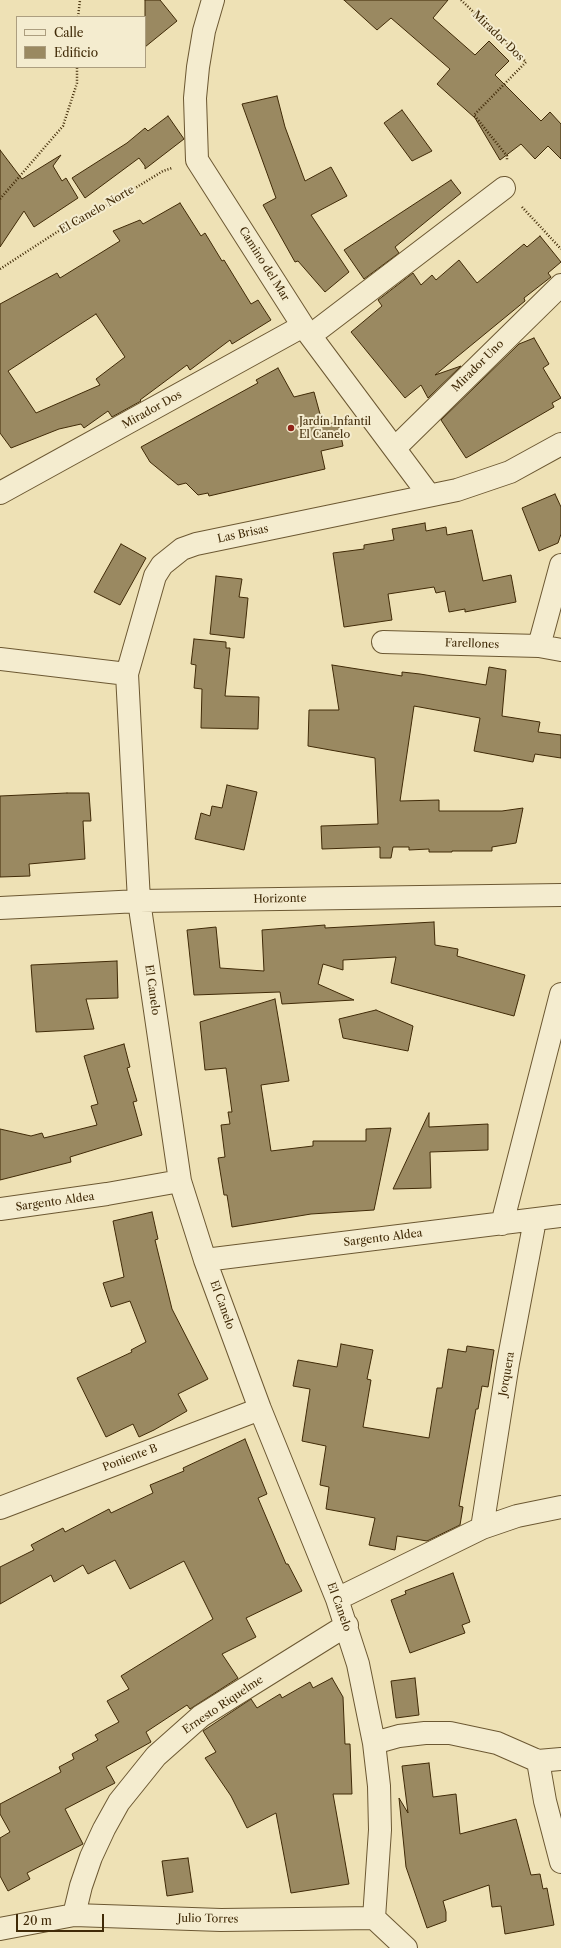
<!DOCTYPE html>
<meta charset="utf-8">
<style>
body{margin:0}
#map{position:relative;width:561px;height:1948px;overflow:hidden;background:#eee1b5;font-family:"Libre Caslon Text",serif}
canvas{display:block}
.legend{position:absolute;left:16px;top:16px;width:130px;height:52px;box-sizing:border-box;background:#f4eccf;border:1px solid #ac9e7f;margin:0;padding:5px 7px;list-style:none;font-size:12px;color:#402a07}
.legend li{display:flex;align-items:center;gap:8px;height:20px}
.legend b{width:20px;border:1px solid #ac9e7f}
.scale{position:absolute;left:16px;top:1914px;width:88px;height:18px;box-sizing:border-box;border:2px solid #402a07;border-top:0;padding-left:5px;font-size:12px;line-height:14px;white-space:nowrap;color:#402a07;-webkit-text-stroke:3px #f4eccf;paint-order:stroke}
</style>
<div id="map">
<canvas width="561" height="1948"></canvas>
<ul class="legend">
<li><b style="height:5px;background:#f4eccf"></b>Calle</li>
<li><b style="height:11px;background:#9a8961"></b>Edificio</li>
</ul>
<div class="scale">20 m</div>
</div>
<script>
const ctx = document.querySelector('canvas').getContext('2d');
ctx.lineJoin = 'round';
function fillPath(path, color) { ctx.fillStyle = color; ctx.fill(path, 'evenodd'); }
const toPath = rows => new Path2D(rows.map(r => 'M' + r).join(''));
function trace(path, color, width, dash) { ctx.strokeStyle = color; ctx.lineWidth = width; ctx.lineCap = dash ? 'butt' : 'round'; ctx.setLineDash(dash || []); ctx.stroke(path); }
function drawText(font, color, halo, rows, align = 'center') {
  ctx.font = font + ' "Libre Caslon Text",serif'; ctx.lineWidth = 4; ctx.setLineDash([]); ctx.textBaseline = 'middle'; ctx.strokeStyle = halo; ctx.fillStyle = color; for (const [text, x, y, turn = 0] of rows) {
    ctx.save(); ctx.translate(x, y); ctx.rotate((+turn || 0) * Math.PI / 180); ctx.textAlign = isNaN(turn) ? turn : align; if (halo) ctx.strokeText(text, 0, 0); ctx.fillText(text, 0, 0); ctx.restore();
  }
}
const building = toPath([
 [145,0,160,0,177,21,145,47,145,0],
 [344,0,448,0,433,18,475,55,489,41,509,61,495,75,541,121,550,112,561,124,561,159,548,146,535,159,521,144,500,160,475,118,437,84,450,69,391,18,377,30,344,0],
 [277,96,285,127,305,181,331,167,347,196,311,215,349,272,325,292,298,261,295,262,263,205,276,198,242,104,277,96],
 [402,110,432,151,412,161,384,123,402,110],
 [168,116,184,139,145,169,145,166,139,158,85,198,72,178,127,143,145,128,148,131,168,116],
 [0,150,22,179,61,155,53,166,62,181,66,178,78,198,34,227,24,211,0,247,0,150],
 [451,180,461,193,395,247,399,253,364,279,344,250,451,180],
 [180,203,201,236,205,233,222,261,224,260,251,304,258,300,271,320,232,344,230,340,190,370,187,365,140,400,141,401,112,417,108,411,84,428,81,424,59,429,11,448,0,433,0,304,57,273,60,278,120,241,113,231,140,220,143,224,180,203],
 [96,314,125,357,96,379,100,385,36,413,8,371,96,314],
 [540,236,561,262,548,273,551,277,524,298,525,301,435,375,461,366,428,398,421,385,405,398,351,332,382,306,378,300,413,273,421,285,432,275,436,280,459,260,477,283,524,244,527,247,540,236],
 [534,338,549,364,543,368,561,398,552,403,554,407,466,458,441,420,519,344,534,338],
 [278,368,294,397,314,392,323,425,338,422,343,446,321,451,325,469,209,496,208,493,198,495,186,483,178,485,150,462,141,447,258,383,256,380,278,368],
 [555,494,561,507,561,534,558,543,539,551,522,508,555,494],
 [425,523,426,531,446,527,447,535,472,530,483,581,511,575,516,602,465,612,465,609,449,612,445,591,436,593,434,587,388,594,392,620,344,627,333,553,364,549,364,545,394,540,392,529,425,523],
 [121,544,146,558,120,605,94,592,121,544],
 [216,576,242,579,239,597,248,598,244,638,210,634,216,576],
 [194,639,226,642,226,648,230,648,225,696,259,697,258,729,201,728,202,689,194,688,196,665,191,664,194,639],
 [332,665,402,676,402,672,420,674,486,685,489,667,506,670,502,716,540,722,538,732,561,735,561,758,535,754,533,762,474,751,480,718,414,706,400,801,439,800,439,811,502,811,523,808,516,843,492,847,492,851,452,851,452,852,429,852,429,849,409,850,409,847,393,847,391,858,380,858,380,847,322,849,321,826,378,824,375,758,308,746,309,710,339,710,332,665],
 [227,785,257,792,244,850,195,839,201,813,210,816,212,806,222,808,227,785],
 [67,793,89,793,91,821,83,821,85,859,29,864,30,876,0,877,0,796,67,793],
 [434,922,435,945,458,949,457,956,525,975,514,1016,391,983,396,957,343,960,343,970,323,964,318,984,354,1000,282,1004,280,992,194,995,187,930,216,927,220,968,264,971,262,930,325,925,325,928,434,922],
 [117,961,118,998,86,999,94,1029,36,1032,31,965,117,961],
 [275,999,289,1081,261,1085,271,1151,313,1146,313,1141,366,1141,366,1129,391,1128,374,1210,311,1214,232,1227,227,1195,224,1195,218,1158,225,1157,221,1125,230,1124,228,1112,232,1112,226,1068,205,1070,200,1022,275,999],
 [376,1010,413,1026,408,1051,343,1038,339,1019,376,1010],
 [124,1044,130,1067,127,1068,137,1101,133,1102,142,1135,70,1157,71,1162,0,1180,0,1129,31,1136,42,1133,44,1138,97,1125,91,1106,98,1104,84,1056,124,1044],
 [429,1113,429,1127,488,1124,488,1150,430,1152,431,1188,393,1189,429,1113],
 [152,1212,158,1239,155,1240,172,1309,208,1379,178,1394,187,1411,154,1430,139,1437,133,1424,106,1437,77,1378,132,1352,131,1350,146,1342,130,1301,111,1307,103,1283,124,1277,113,1221,152,1212],
 [341,1344,373,1350,367,1379,371,1380,363,1427,429,1438,437,1388,442,1388,448,1349,466,1352,467,1346,494,1350,488,1387,482,1386,478,1409,476,1409,459,1506,463,1507,460,1525,427,1541,397,1536,395,1550,369,1545,375,1518,326,1509,329,1487,320,1485,326,1446,302,1441,310,1389,293,1386,298,1360,337,1367,341,1344],
 [245,1439,267,1494,258,1498,286,1564,288,1564,302,1591,246,1618,256,1637,222,1654,238,1678,190,1709,187,1705,146,1732,151,1742,106,1767,115,1783,65,1809,83,1844,27,1873,30,1879,8,1891,0,1876,0,1838,10,1832,0,1814,0,1804,61,1772,59,1767,74,1759,72,1754,98,1740,95,1735,119,1722,107,1701,129,1689,121,1676,213,1619,184,1561,130,1589,115,1560,88,1574,83,1565,54,1582,51,1575,0,1604,0,1567,34,1550,31,1545,63,1528,65,1532,109,1509,111,1513,153,1493,150,1485,184,1471,183,1468,245,1439],
 [453,1573,470,1622,462,1625,465,1633,410,1653,391,1600,406,1594,405,1591,453,1573],
 [332,1678,343,1697,345,1744,350,1744,352,1794,333,1794,349,1884,291,1893,276,1813,247,1828,231,1796,205,1758,216,1752,203,1731,251,1699,257,1708,280,1694,282,1698,310,1682,313,1688,332,1678],
 [415,1678,419,1715,396,1718,391,1681,415,1678],
 [429,1763,433,1797,456,1794,460,1834,516,1819,531,1875,540,1874,543,1889,547,1888,554,1925,505,1934,501,1906,492,1907,489,1885,443,1901,446,1912,446,1921,427,1928,406,1867,399,1798,408,1813,402,1766,429,1763],
 [188,1858,193,1892,167,1896,162,1861,188,1858]
]);
fillPath(building, '#9a8961');
trace(building, '#402a07', 1);
const street = toPath([
 [213,0,204,31,198,67,195,98,197,160,303,326,429,495],
 [311,335,504,188],
 [395,448,561,285],
 [0,493,303,326],
 [383,642,539,646,561,650],
 [539,646,561,565],
 [0,659,127,674],
 [0,908,139,901,561,895],
 [0,1209,107,1194,180,1181],
 [502,1224,561,994],
 [205,1260,561,1216],
 [0,1508,260,1409],
 [482,1528,508,1363,535,1220],
 [337,1599,482,1528,517,1516,561,1507],
 [374,1743,399,1736,425,1733,450,1733,497,1743,538,1761],
 [538,1761,545,1801,561,1862],
 [538,1761,561,1759],
 [74,1915,81,1886,91,1857,104,1829,119,1802,156,1756,201,1716,347,1625],
 [374,1918,380,1830,379,1786,374,1743,358,1664,337,1599,260,1409,205,1260,180,1181,139,901,127,674,155,576,162,565,182,549,196,544,457,490,510,472,561,444],
 [0,1929,74,1915,221,1920,374,1918,406,1948]
]);
trace(street, '#6c5832', 24);
trace(toPath([
 [461,0,526,62,474,115,507,156,507,161],
 [78,17,80,0],
 [0,199,63,126,77,83,77,67],
 [522,207,561,249],
 [0,269,57,232,119,198,163,171,172,168]
]), '#402a07', 2.5, [1, 2]);
trace(street, '#f4eccf', 22);
for (const [x, y, r, color] of [
 [291,428,4,"#8f2418"]
]) { const dot = new Path2D(); dot.arc(x, y, r, 0, 2 * Math.PI); ctx.fillStyle = color; ctx.fill(dot); trace(dot, '#f4eccf', 1.5); }
drawText('11px', '#402a07', '#f4eccf', [
 ["Mirador Dos",498,36,44],
 ["El Canelo Norte",97,210,-30],
 ["Camino del Mar",264,264,58],
 ["Mirador Uno",478,366,-45],
 ["Mirador Dos",152,410,-29],
 ["Las Brisas",243,534,-12],
 ["Farellones",472,644,2],
 ["Horizonte",280,899,-1],
 ["El Canelo",152,990,82],
 ["Sargento Aldea",55,1202,-8],
 ["Sargento Aldea",383,1238,-7],
 ["El Canelo",222,1305,70],
 ["Jorquera",507,1374,-80],
 ["Poniente B",130,1458,-21],
 ["El Canelo",339,1607,70],
 ["Ernesto Riquelme",223,1705,-34],
 ["Julio Torres",208,1919,1]
]);
drawText('11px', '#402a07', '#f4eccf', [
 ["Jardín Infantil",299,422],
 ["El Canelo",299,435]
], 'left');
</script>
